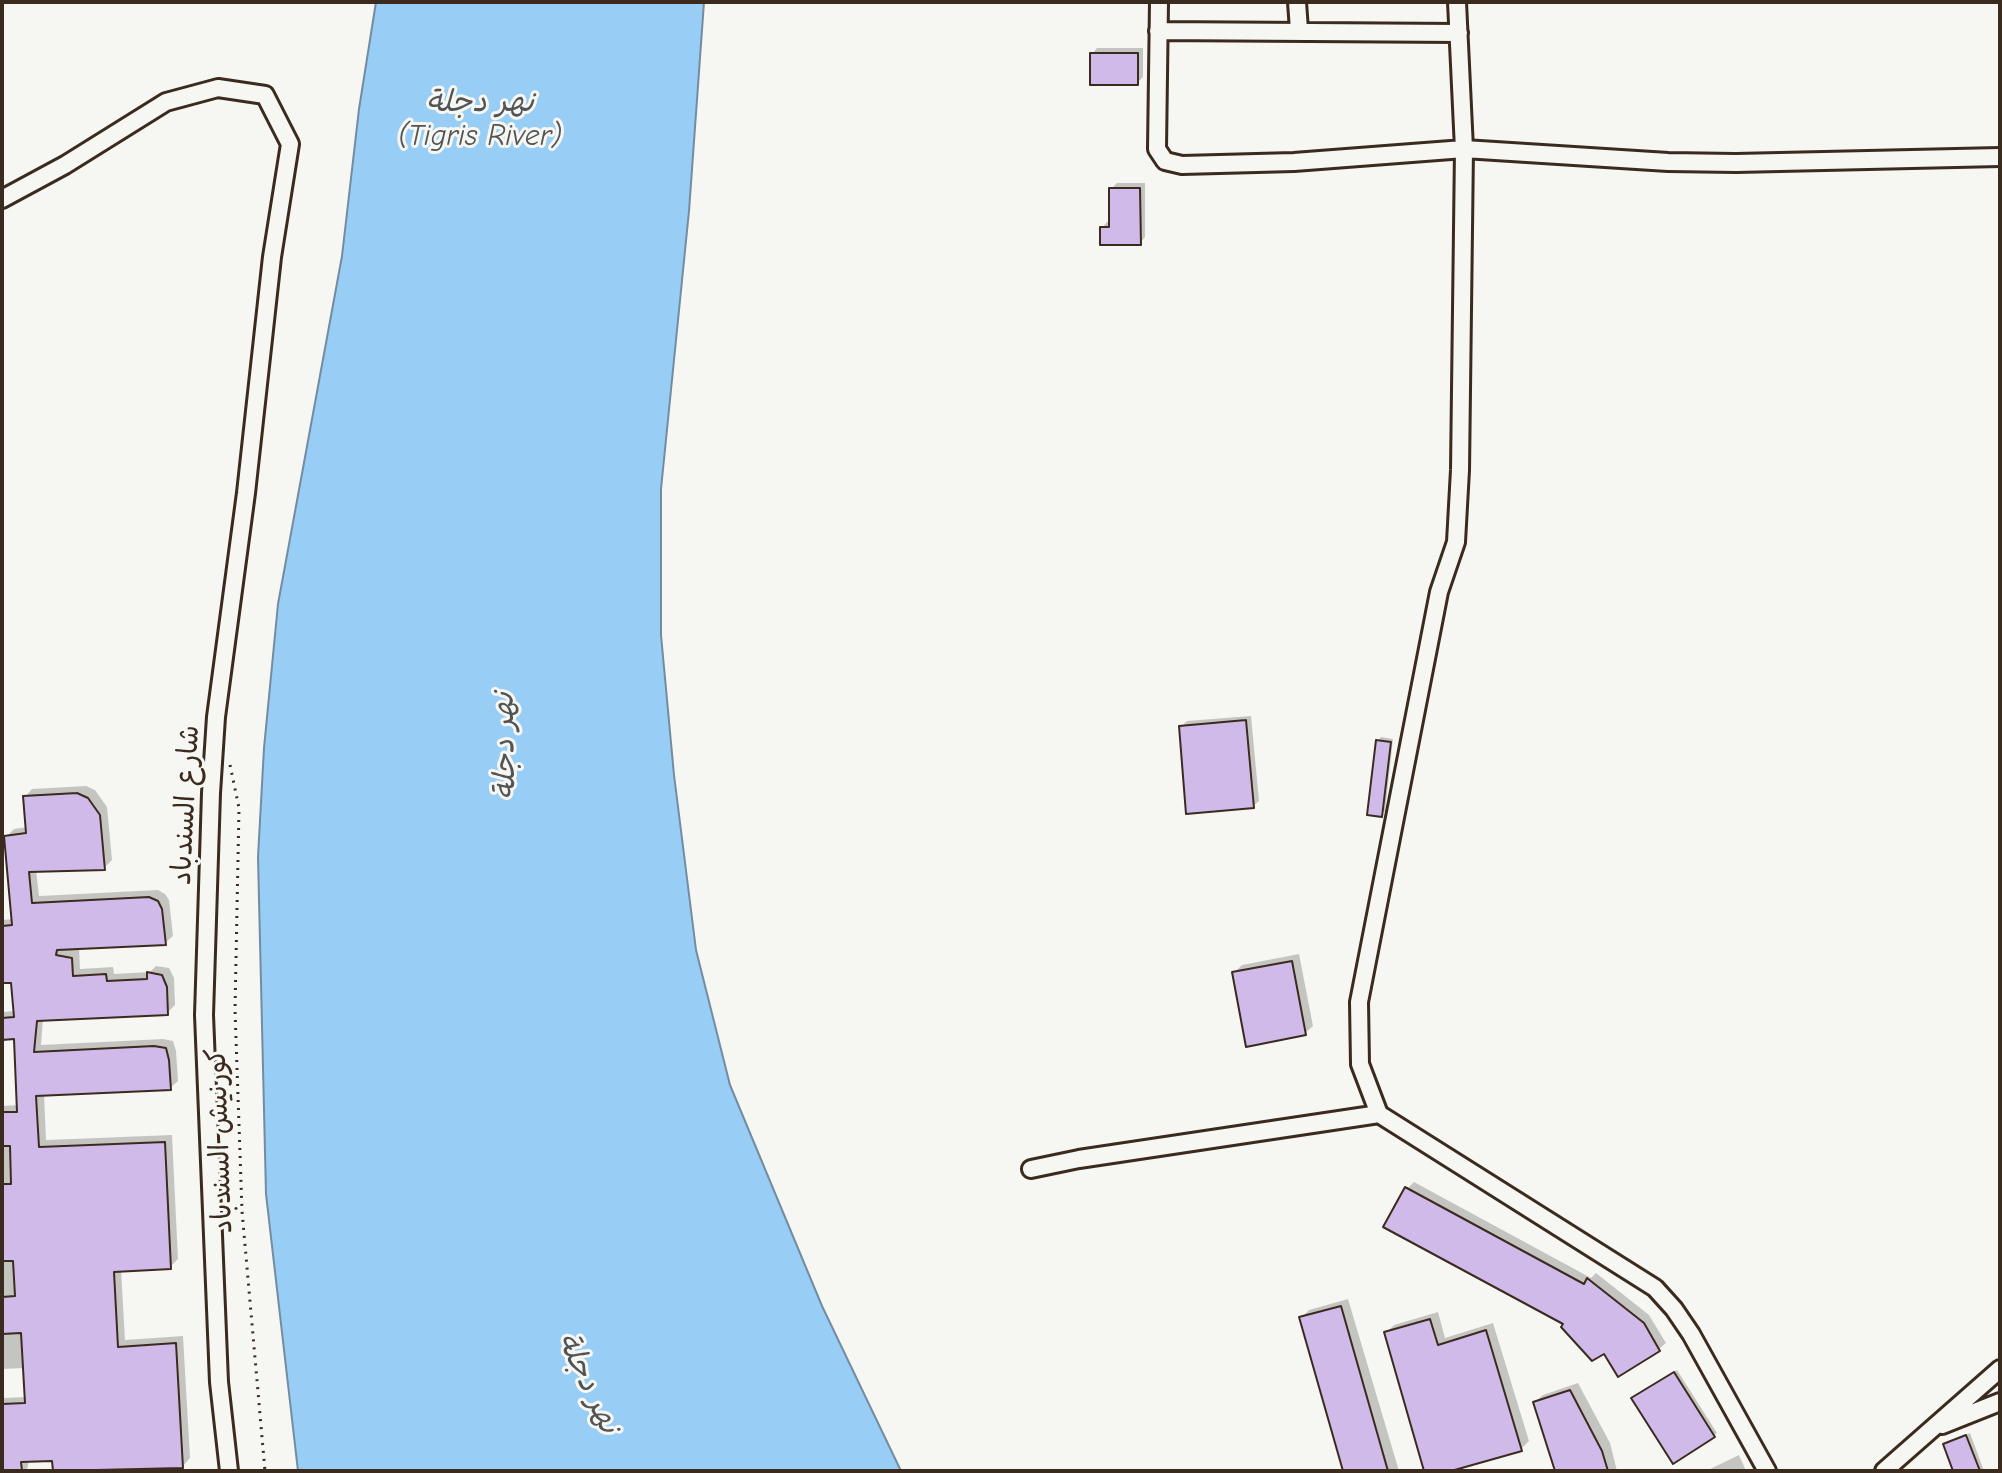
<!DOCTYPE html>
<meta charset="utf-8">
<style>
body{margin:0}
#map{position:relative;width:2002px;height:1473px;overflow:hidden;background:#f6f6f2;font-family:"Comic Neue",sans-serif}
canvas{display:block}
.frame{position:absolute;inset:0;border:4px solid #3b2a1e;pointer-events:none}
</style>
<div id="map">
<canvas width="2002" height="1473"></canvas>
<div class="frame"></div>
</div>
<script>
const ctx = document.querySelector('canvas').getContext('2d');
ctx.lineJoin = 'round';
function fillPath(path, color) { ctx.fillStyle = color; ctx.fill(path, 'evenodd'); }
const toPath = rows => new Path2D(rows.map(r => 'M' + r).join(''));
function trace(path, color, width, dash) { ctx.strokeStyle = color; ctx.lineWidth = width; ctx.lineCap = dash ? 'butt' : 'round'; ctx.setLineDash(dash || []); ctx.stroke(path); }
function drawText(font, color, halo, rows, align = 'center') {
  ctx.font = font + ' "Comic Neue","Playpen Sans Arabic",sans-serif'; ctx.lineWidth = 6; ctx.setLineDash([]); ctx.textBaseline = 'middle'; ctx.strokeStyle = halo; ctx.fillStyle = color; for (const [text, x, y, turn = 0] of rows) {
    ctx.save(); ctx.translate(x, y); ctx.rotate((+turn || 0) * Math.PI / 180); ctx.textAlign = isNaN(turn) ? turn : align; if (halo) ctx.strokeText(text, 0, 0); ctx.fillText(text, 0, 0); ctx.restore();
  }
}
const water = toPath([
 [376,2,704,2,689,211,661,489,661,635,674,775,696,950,730,1085,822,1306,901,1471,298,1471,266,1194,258,857,264,748,278,604,342,256,359,109,376,2]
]);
fillPath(water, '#98cdf6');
trace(water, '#738ca0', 2);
fillPath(toPath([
 [1097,48,1143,48,1143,77,1137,83,1092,54],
 [1117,183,1145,183,1145,237,1140,243,1102,228,1107,222,1111,222,1111,189],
 [1251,716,1259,801,1253,806,1181,727,1187,721],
 [1381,737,1393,739,1385,811,1381,814,1378,741],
 [86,786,95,790,107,807,112,860,104,868,36,870,39,896,158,890,165,894,169,900,173,936,165,943,79,947,80,969,113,967,114,974,150,972,156,966,169,968,174,978,175,1005,167,1013,43,1018,41,1045,163,1039,173,1041,176,1051,178,1081,170,1088,44,1094,46,1140,172,1135,178,1259,170,1267,121,1269,125,1340,183,1336,190,1458,183,1466,104,1471,55,1471,54,1459,29,1460,27,1471,2,1471,2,1398,27,1397,25,1368,2,1369,2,1106,19,1105,16,1037,2,1038,2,1012,15,1011,13,981,2,981,2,920,14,919,6,837,14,829,28,827,25,797,32,789],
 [1299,954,1313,1026,1305,1033,1234,973,1242,965],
 [1414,1182,1591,1278,1596,1273,1649,1315,1666,1343,1659,1349,1604,1351,1566,1323,1407,1189],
 [1348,1299,1399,1471,1346,1471,1301,1318,1309,1310],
 [1438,1312,1445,1338,1493,1323,1529,1441,1521,1449,1444,1471,1426,1471,1386,1333,1394,1325],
 [1677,1370,1717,1433,1713,1436,1637,1395],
 [1578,1383,1610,1443,1617,1471,1557,1471,1535,1402,1543,1395],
 [1970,1433,1984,1471,1955,1471,1945,1444],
 [1739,1455,1746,1471,1706,1471]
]), '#0003');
const building = toPath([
 [1090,53,1138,53,1138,85,1090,85,1090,53],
 [1109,188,1140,188,1141,245,1100,245,1100,227,1109,227,1109,188],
 [1246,720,1254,808,1186,814,1179,726,1246,720],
 [1376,740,1391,742,1382,817,1367,815,1376,740],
 [77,793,88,798,100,815,105,870,29,872,32,903,149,897,158,901,162,909,166,945,57,950,56,955,72,958,73,976,106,974,107,981,147,979,147,972,162,975,167,987,168,1015,37,1021,34,1052,154,1046,166,1048,169,1060,171,1090,36,1096,39,1147,165,1142,171,1269,114,1272,118,1347,176,1343,183,1468,53,1471,52,1461,21,1462,22,1471,2,1471,2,1404,25,1403,21,1333,2,1334,2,1297,15,1296,13,1261,2,1261,2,1184,11,1184,10,1146,2,1146,2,1112,17,1112,14,1039,2,1040,2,1018,14,1017,11,983,2,983,2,926,12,925,4,836,26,833,23,796,77,793],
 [1292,961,1306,1035,1246,1047,1232,972,1292,961],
 [1405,1187,1584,1284,1587,1278,1644,1323,1660,1351,1618,1377,1604,1354,1592,1361,1561,1327,1563,1324,1383,1227,1405,1187],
 [1341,1306,1388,1471,1343,1471,1299,1317,1341,1306],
 [1430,1319,1438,1345,1486,1330,1522,1451,1451,1471,1424,1471,1384,1332,1430,1319],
 [1674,1372,1715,1437,1673,1464,1631,1398,1674,1372],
 [1570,1390,1602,1451,1608,1471,1555,1471,1533,1402,1570,1390],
 [1966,1435,1980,1471,1953,1471,1943,1444,1966,1435]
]);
fillPath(building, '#cfbaea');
trace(building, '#3b2a1e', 2);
const street = toPath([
 [1159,2,1157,149,1165,161,1182,165,1294,162,1464,149,1668,162,1736,163,2000,157],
 [1297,2,1299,30],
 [1457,2,1464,149,1460,470,1456,542,1439,592,1359,1002,1360,1064,1379,1114,1655,1288,1674,1309,1691,1334,1767,1471],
 [1158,31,1459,33],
 [2,199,65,165,166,102,218,88,265,95,290,144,272,257,246,493,216,717,211,793,204,1015,219,1382,229,1471],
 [1031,1169,1079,1159,1379,1114],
 [1942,1425,2000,1402],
 [1884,1471,2000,1369]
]);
trace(street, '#3b2a1e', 22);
trace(toPath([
 [230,765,239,808,235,1010,242,1211,265,1471]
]), '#3b2a1e', 3, [2, 6]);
trace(street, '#f6f6f2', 16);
drawText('28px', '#3b2a1e', '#f6f6f2', [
 ["شارع السندباد",186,805,-87],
 ["كورنيش السندباد",220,1141,-92]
]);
drawText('italic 30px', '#525354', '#f6f6f2', [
 ["نهر دجلة",480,103],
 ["(Tigris River)",480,137],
 ["نهر دجلة",505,746,-91],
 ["نهر دجلة",588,1383,65]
]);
</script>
